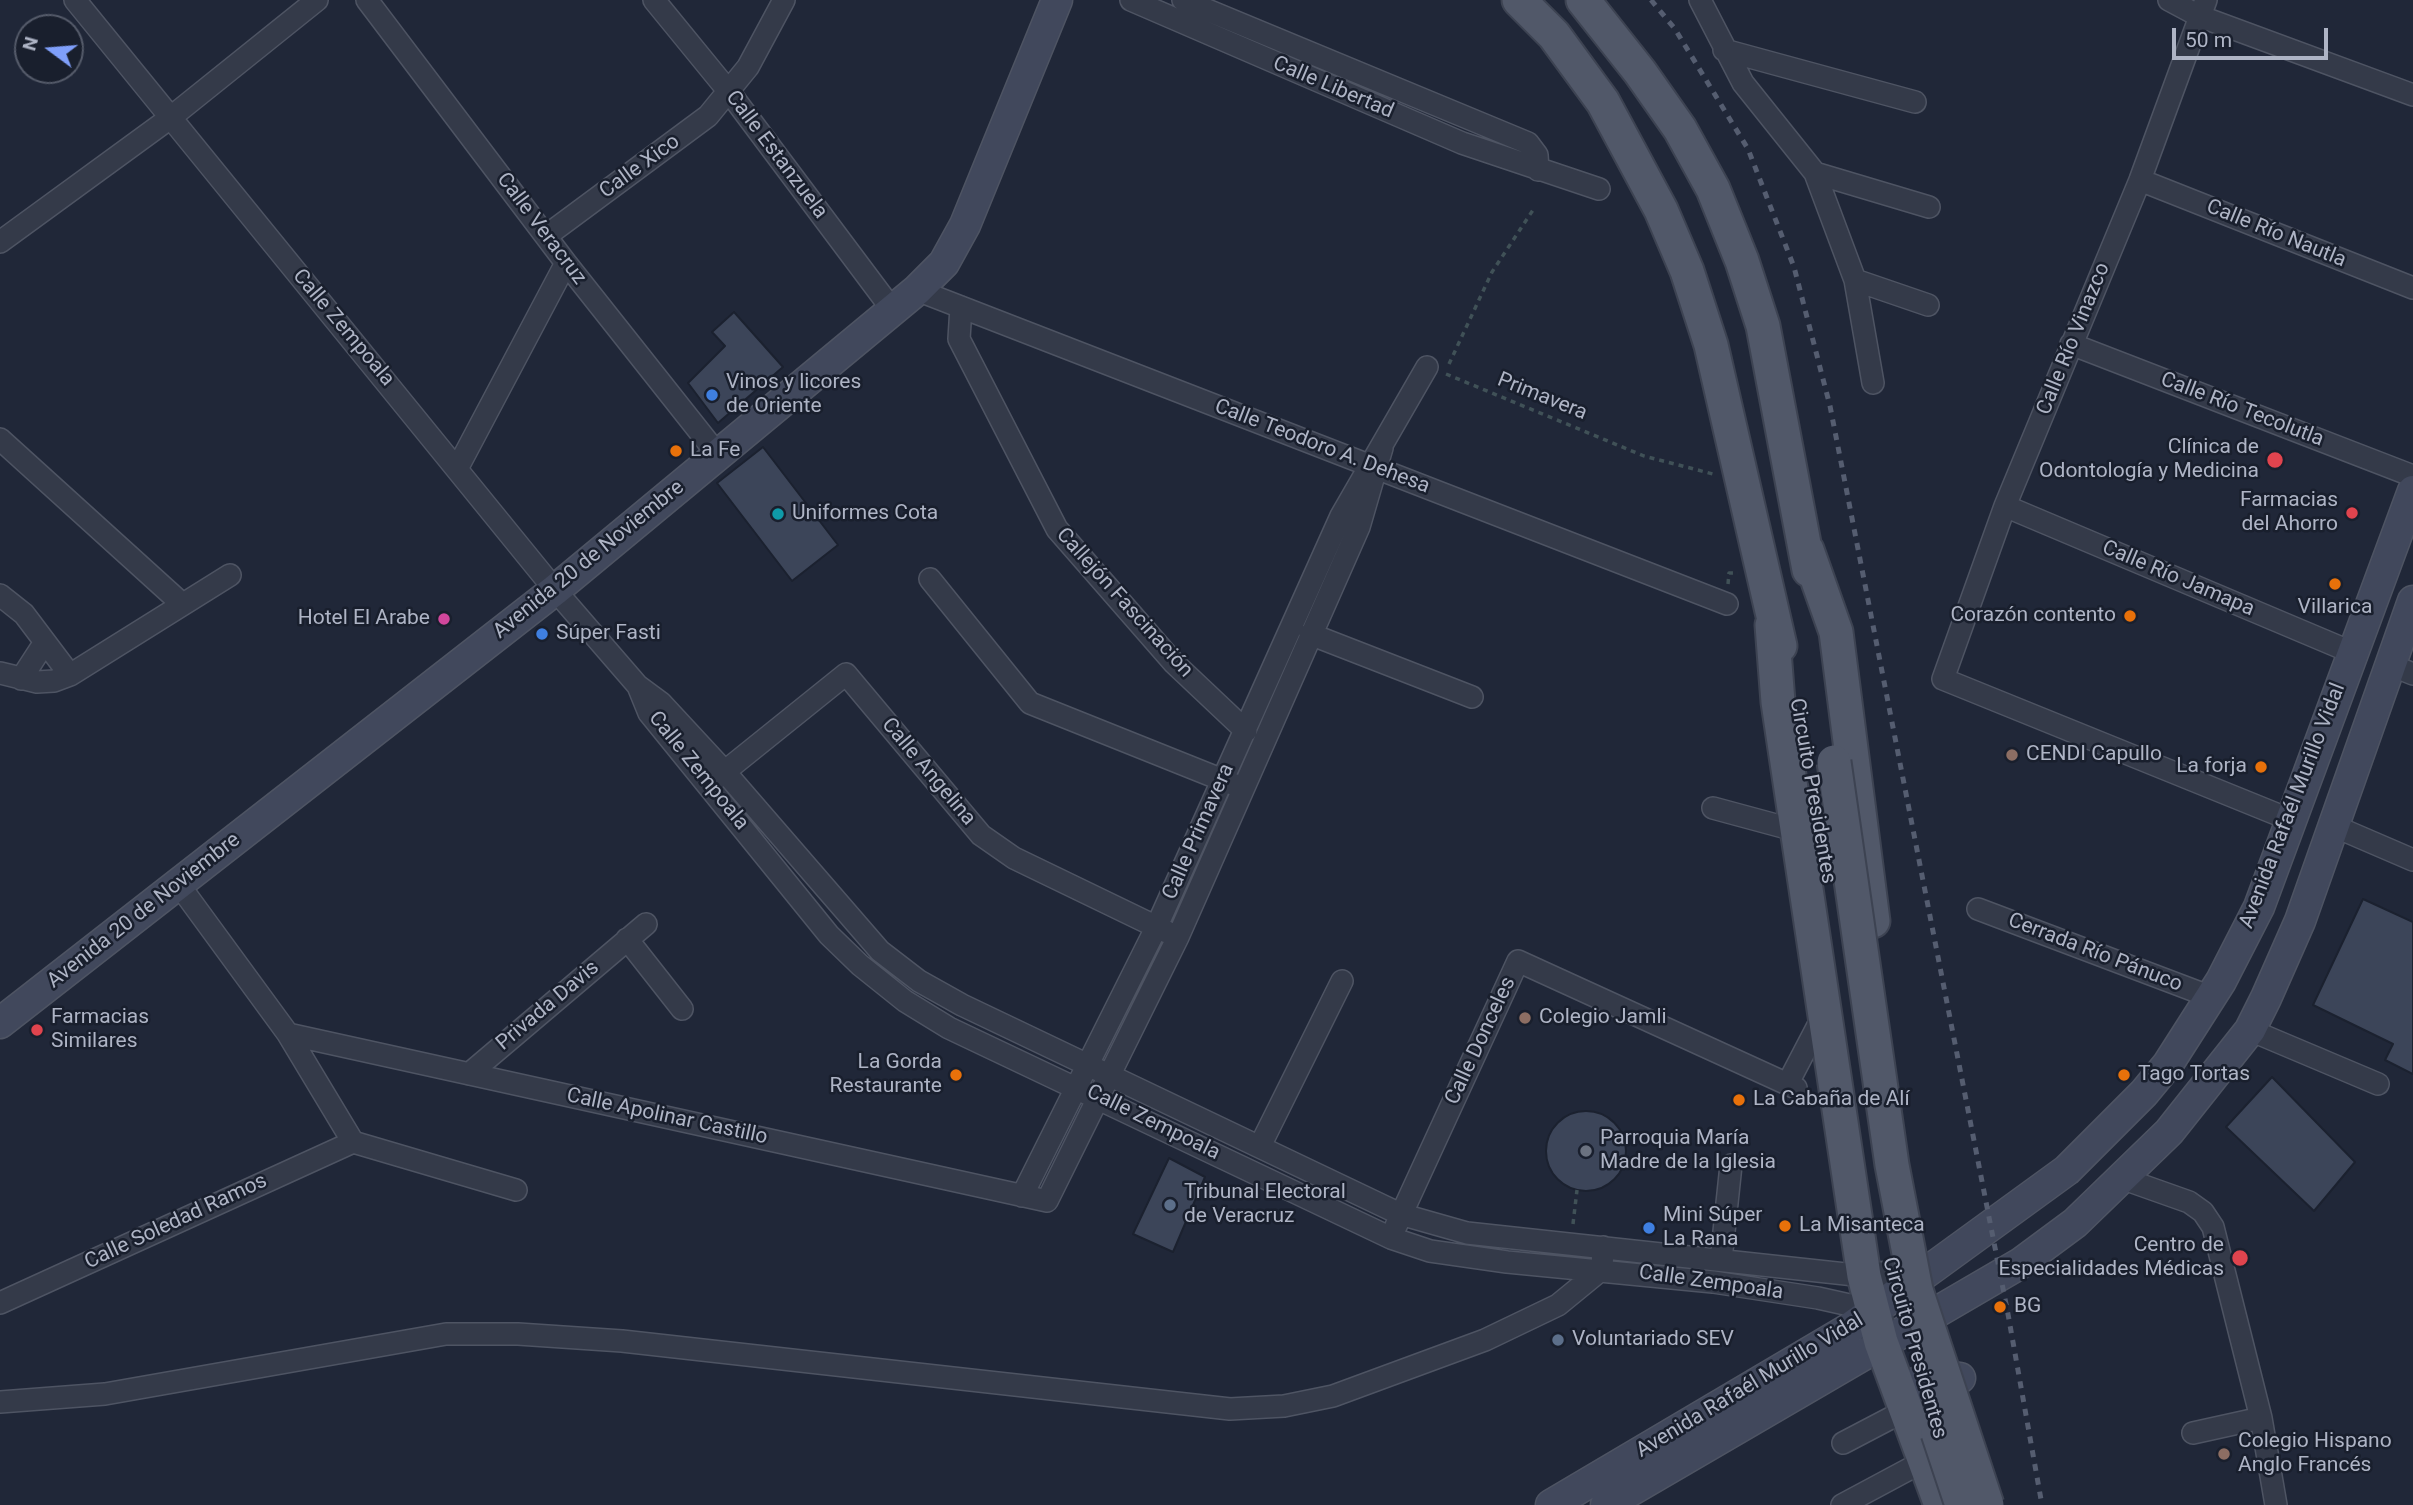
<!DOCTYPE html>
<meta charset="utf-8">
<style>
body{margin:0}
#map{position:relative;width:2413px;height:1505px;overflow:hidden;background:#202738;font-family:Roboto,sans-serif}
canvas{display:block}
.north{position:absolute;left:14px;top:14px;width:70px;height:70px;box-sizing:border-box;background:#191f2d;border:2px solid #555b6a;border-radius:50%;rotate:286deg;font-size:19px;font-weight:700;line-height:28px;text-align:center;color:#aeb4c5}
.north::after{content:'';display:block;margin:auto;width:24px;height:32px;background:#7f9ffa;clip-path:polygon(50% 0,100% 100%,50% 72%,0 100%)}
.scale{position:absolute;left:2172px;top:28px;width:156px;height:32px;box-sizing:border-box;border:4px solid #aeb4c5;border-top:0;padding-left:9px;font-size:21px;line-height:24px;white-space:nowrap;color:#aeb4c5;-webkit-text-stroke:5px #191f2d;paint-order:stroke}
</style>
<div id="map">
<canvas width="2413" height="1505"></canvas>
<div class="north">N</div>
<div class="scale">50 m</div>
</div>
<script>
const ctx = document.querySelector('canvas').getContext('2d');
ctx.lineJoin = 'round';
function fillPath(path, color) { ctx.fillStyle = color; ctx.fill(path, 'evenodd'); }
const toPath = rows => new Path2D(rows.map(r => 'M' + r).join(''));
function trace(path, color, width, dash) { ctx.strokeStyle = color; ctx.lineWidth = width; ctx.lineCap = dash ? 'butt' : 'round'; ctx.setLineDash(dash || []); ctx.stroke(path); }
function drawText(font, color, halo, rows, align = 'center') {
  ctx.font = font + ' Roboto,sans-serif'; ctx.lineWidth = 5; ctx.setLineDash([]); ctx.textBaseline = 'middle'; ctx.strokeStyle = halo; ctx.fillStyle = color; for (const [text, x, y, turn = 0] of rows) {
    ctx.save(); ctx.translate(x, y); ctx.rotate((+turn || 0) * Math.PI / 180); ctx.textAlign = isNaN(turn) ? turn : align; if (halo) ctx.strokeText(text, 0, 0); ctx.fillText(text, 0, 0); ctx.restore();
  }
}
const building = toPath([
 [734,312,783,367,718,423,688,383,725,346,712,332,734,312],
 [763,447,838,545,792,581,717,483,763,447],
 [2363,899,2413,922,2413,1074,2385,1060,2393,1044,2313,1005,2363,899],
 [2272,1077,2355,1162,2314,1211,2226,1127,2272,1077],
 '1546 1151a40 40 0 1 1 80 0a40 40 0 1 1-80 0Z',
 [1169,1158,1205,1177,1173,1252,1133,1234,1169,1158]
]);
fillPath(building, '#3c4559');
trace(building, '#1b212f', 2);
const minor = toPath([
 [75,0,555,590,638,686,661,703,725,772,880,951,919,981,962,1005,1400,1214,1467,1233,1864,1276],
 [367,0,566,263,718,455],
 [654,0,730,93,894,312],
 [1131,0,1462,143,1599,189],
 [1183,0,1528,143,1537,155,1538,170],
 [1700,0,1743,83,1815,173,1855,280,1873,383],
 [2169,0,2199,16,2413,95],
 [2206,0,2140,180,2005,506,1943,679,2291,820],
 [1724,50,1915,102],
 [1815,173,1929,207],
 [2140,180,2413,288],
 [546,236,708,116,748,67,784,0],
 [0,242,170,118,317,0],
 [1855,280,1928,305],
 [917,290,1727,604],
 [961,307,959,339,1057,529,1174,663,1246,731],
 [2071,344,2413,476],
 [0,439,181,603],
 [458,467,566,263],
 [2005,506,2351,652],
 [930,579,1030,703,1235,785],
 [0,595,24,614,70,675],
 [1310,634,1472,697],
 [2391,665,2413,674],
 [0,673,37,682,54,681,70,675,230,575],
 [21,679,45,642],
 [638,686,649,713,829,935,860,965,905,1001,949,1028,1391,1238,1430,1251,1507,1262,1713,1282,1818,1298,1872,1310],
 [713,781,846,674,981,835,1014,858,1167,932],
 [1713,808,1798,831],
 [2334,826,2413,860],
 [179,885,288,1034,353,1142],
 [1978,909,2211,997],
 [627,939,682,1009],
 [2250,1030,2378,1084],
 [288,1034,1047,1201,1178,937,1359,527,1382,448],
 [469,1074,646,924],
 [1788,1083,1825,1012],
 [353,1142,516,1190],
 [1260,1146,1342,981],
 [2124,1179,2189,1202,2203,1212,2213,1227,2261,1418,2276,1505],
 [1022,1196,1156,928,1341,516,1427,367],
 [1396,1226,1518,961,1796,1088],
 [1721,1260,1731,1165],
 [0,1303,353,1142],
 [0,1402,105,1394,446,1334,518,1334,622,1341,1230,1409,1284,1406,1333,1396,1485,1340,1558,1305,1602,1269,1603,1247],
 [2193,1433,2261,1418],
 [1843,1443,1906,1410],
 [1842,1505,1926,1460]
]);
const tertiary = toPath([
 [1864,1276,1906,1275,1927,1270]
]);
const secondary = toPath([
 [0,1023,555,590,917,290,944,263,965,225,1057,0],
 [1902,1396,1918,1382,1940,1375,1960,1378],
 [1551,1505,1847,1330,2067,1170,2144,1093,2168,1064,2221,981,2259,907,2413,491],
 [1606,1505,2021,1263,2075,1223,2169,1132,2250,1030,2266,998,2300,921,2413,601]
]);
const primary = toPath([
 [1519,0,1554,35,1603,102,1661,210,1687,271,1711,345,1780,646],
 [1583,0,1640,72,1680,129,1713,189,1742,261,1763,326,1809,570],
 [1807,550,1836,632,1873,921],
 [1772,625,1778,702,1864,1276,1881,1342,1941,1505]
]);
trace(minor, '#4e5463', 24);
trace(tertiary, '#4e5463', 30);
trace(secondary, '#4e5463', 33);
trace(primary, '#3d4352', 37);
trace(toPath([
 [1449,364,1492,272,1533,210],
 [1446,374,1644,456,1713,474],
 [1728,584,1729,573,1738,573],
 [1573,1224,1577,1190]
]), '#405157', 3.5, [5, 5]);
trace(minor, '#343a49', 21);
trace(tertiary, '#343a49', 26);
trace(secondary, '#41485c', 30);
trace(primary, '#515869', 33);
trace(toPath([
 [1651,0,1675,29,1748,149,1794,267,1830,406,2008,1314,2042,1505]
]), '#555d70', 5, [7, 7]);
const primaryBridge = toPath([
 [1834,762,1892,1165,1916,1290,1987,1505],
 [1938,1433,1962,1505]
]);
trace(primaryBridge, '#3d4352', 37, []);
trace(primaryBridge, '#515869', 33);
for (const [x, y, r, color] of [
 [712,395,7,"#3f7fe0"],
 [676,451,7,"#e8710a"],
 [2275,460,9,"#e0444e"],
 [2352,513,7,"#e0444e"],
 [778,514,7,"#0f9aa8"],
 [2335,584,7,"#e8710a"],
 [2130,616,7,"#e8710a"],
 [444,619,7,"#d1479c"],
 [542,634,7,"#3f7fe0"],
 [2012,755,7,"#8d6e63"],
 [2261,767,7,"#e8710a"],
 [1525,1018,7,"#8d6e63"],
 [37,1030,7,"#e0444e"],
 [956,1075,7,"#e8710a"],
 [2124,1075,7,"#e8710a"],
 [1739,1100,7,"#e8710a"],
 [1586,1151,7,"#6b7280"],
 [1170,1205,7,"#5c6f8a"],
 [1785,1226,7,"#e8710a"],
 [1649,1228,7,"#3f7fe0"],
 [2240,1258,9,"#e0444e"],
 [2000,1307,7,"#e8710a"],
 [1558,1340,7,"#5c6f8a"],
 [2224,1454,7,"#8d6e63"]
]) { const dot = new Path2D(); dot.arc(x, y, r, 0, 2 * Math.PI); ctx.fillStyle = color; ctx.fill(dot); trace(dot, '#191f2d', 2.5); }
drawText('21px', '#aeb4c5', '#191f2d', [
 ["Calle Libertad",1333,88,23],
 ["Calle Estanzuela",776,155,53],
 ["Calle Xico",640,167,-36],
 ["Calle Veracruz",541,229,53],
 ["Calle Río Nautla",2276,234,22],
 ["Calle Zempoala",343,328,50],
 ["Calle Río Vinazco",2074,339,-68],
 ["Primavera",1542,397,22],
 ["Calle Río Tecolutla",2242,410,21],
 ["Calle Teodoro A. Dehesa",1322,447,21],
 ["Avenida 20 de Noviembre",589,560,-39],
 ["Calle Río Jamapa",2178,579,23],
 ["Callejón Fascinación",1124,603,48],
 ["Calle Zempoala",698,771,51],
 ["Calle Angelina",928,772,50],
 ["Circuito Presidentes",1812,791,80],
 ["Avenida Rafaél Murillo Vidal",2293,806,-69],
 ["Calle Primavera",1199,832,-66],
 ["Avenida 20 de Noviembre",144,911,-38],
 ["Cerrada Río Pánuco",2095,953,21],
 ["Privada Davis",548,1006,-40],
 ["Calle Donceles",1481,1041,-65],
 ["Calle Apolinar Castillo",667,1117,12],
 ["Calle Zempoala",1153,1123,26],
 ["Calle Soledad Ramos",176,1222,-25],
 ["Calle Zempoala",1711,1283,8],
 ["Circuito Presidentes",1914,1348,74],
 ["Avenida Rafaél Murillo Vidal",1750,1386,-31]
]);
drawText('21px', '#aeb4c5', '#191f2d', [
 ["Vinos y licores",726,383],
 ["de Oriente",726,407],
 ["Clínica de",2259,448,"right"],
 ["Odontología y Medicina",2259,472,"right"],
 ["La Fe",690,451],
 ["Farmacias",2338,501,"right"],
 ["del Ahorro",2338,525,"right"],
 ["Uniformes Cota",792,514],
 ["Villarica",2335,608,"center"],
 ["Corazón contento",2116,616,"right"],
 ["Hotel El Arabe",430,619,"right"],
 ["Súper Fasti",556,634],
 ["CENDI Capullo",2026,755],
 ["La forja",2247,767,"right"],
 ["Farmacias",51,1018],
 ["Similares",51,1042],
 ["Colegio Jamli",1539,1018],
 ["La Gorda",942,1063,"right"],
 ["Restaurante",942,1087,"right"],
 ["Tago Tortas",2138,1075],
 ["La Cabaña de Alí",1753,1100],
 ["Parroquia María",1600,1139],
 ["Madre de la Iglesia",1600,1163],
 ["Tribunal Electoral",1184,1193],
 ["de Veracruz",1184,1217],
 ["Mini Súper",1663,1216],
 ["La Rana",1663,1240],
 ["La Misanteca",1799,1226],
 ["Centro de",2224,1246,"right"],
 ["Especialidades Médicas",2224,1270,"right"],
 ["BG",2014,1307],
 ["Voluntariado SEV",1572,1340],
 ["Colegio Hispano",2238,1442],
 ["Anglo Francés",2238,1466]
], 'left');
</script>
